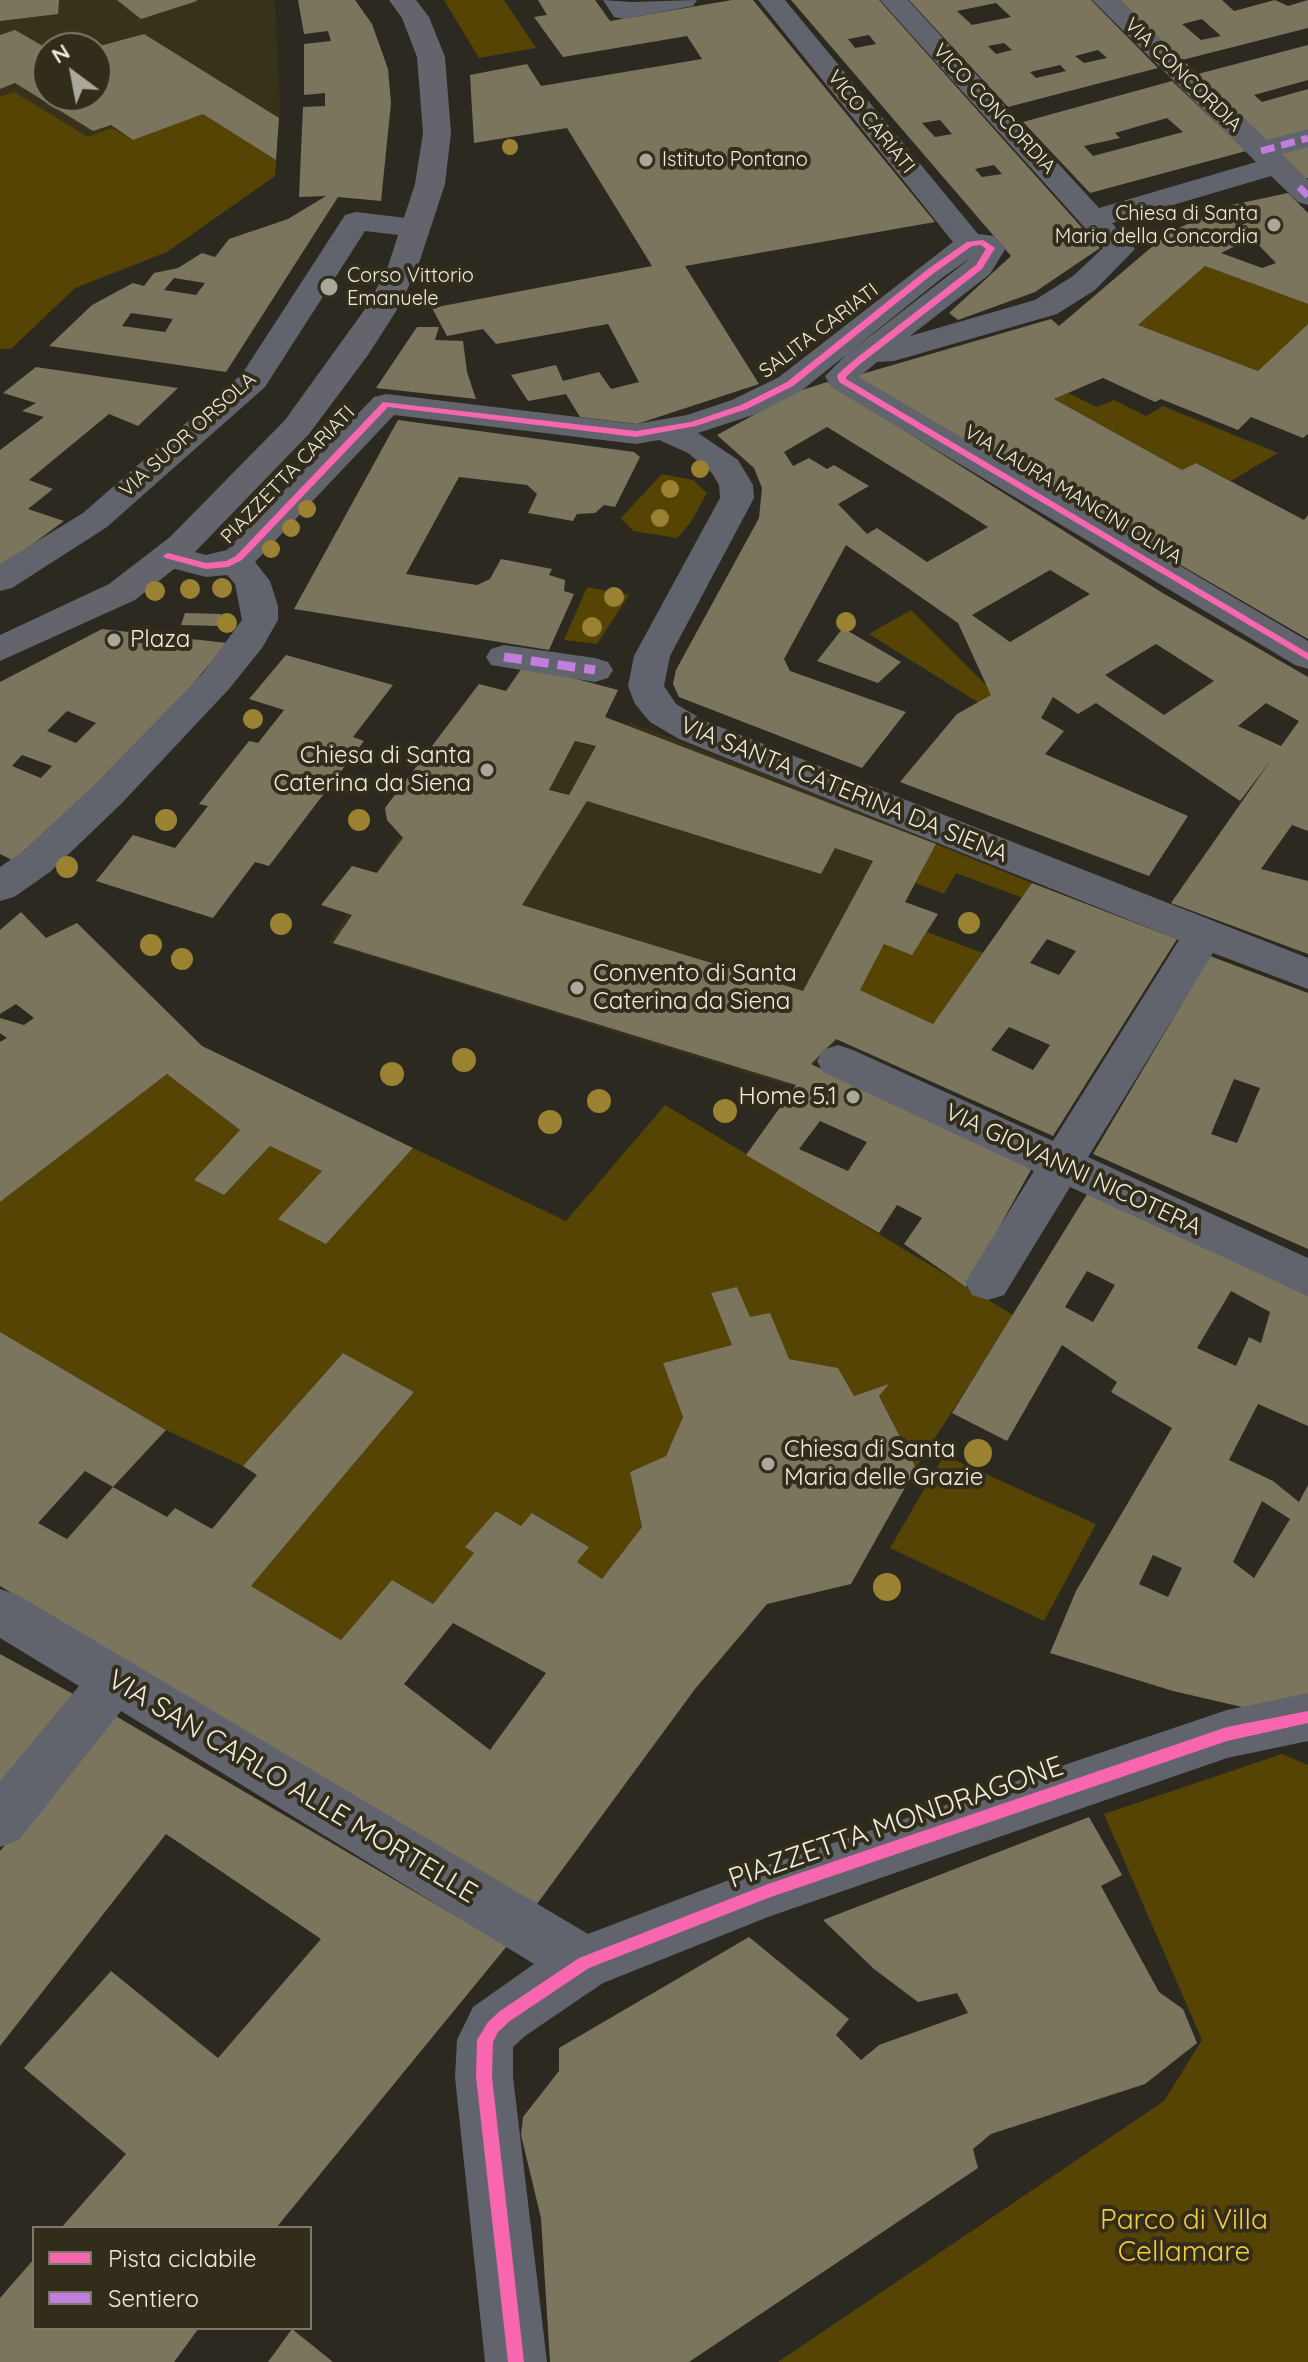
<!DOCTYPE html>
<style>
body{margin:0}
#map{position:relative;width:1308px;height:2362px;overflow:hidden;background:#2c2920;font-family:Quicksand,sans-serif}
canvas{display:block}
.legend{position:absolute;left:32px;top:2226px;width:280px;height:104px;box-sizing:border-box;background:#322c1a;border:2px solid #7d7869;margin:0;padding:10px 14px;list-style:none;font-size:24px;color:#eeebe0}
.legend li{display:flex;align-items:center;gap:16px;height:40px}
.legend b{width:40px;border:2px solid #7d7869}
.north{position:absolute;left:32px;top:32px;width:80px;height:80px;box-sizing:border-box;background:#322c1a;border:2px solid #7d7869;border-radius:50%;rotate:328deg;font-size:22px;font-weight:700;line-height:32px;text-align:center;color:#eeebe0}
.north::after{content:'';display:block;margin:auto;width:28px;height:36px;background:#aaa79d;clip-path:polygon(50% 0,100% 100%,50% 72%,0 100%)}
</style>
<div id="map">
<canvas width="1308" height="2362"></canvas>
<ul class="legend">
<li><b style="height:10px;background:#f766af"></b>Pista ciclabile</li>
<li><b style="height:10px;background:#c07fdc"></b>Sentiero</li>
</ul>
<div class="north">N</div>
</div>
<script>
const ctx = document.querySelector('canvas').getContext('2d');
ctx.lineJoin = 'round';
function fillPath(path, color) { ctx.fillStyle = color; ctx.fill(path, 'evenodd'); }
const toPath = rows => new Path2D(rows.map(r => 'M' + r).join(''));
function trace(path, color, width, dash) { ctx.strokeStyle = color; ctx.lineWidth = width; ctx.lineCap = dash ? 'butt' : 'round'; ctx.setLineDash(dash || []); ctx.stroke(path); }
function drawText(font, color, halo, rows, align = 'center') {
  ctx.font = font + ' Quicksand,sans-serif'; ctx.lineWidth = 8; ctx.setLineDash([]); ctx.textBaseline = 'middle'; ctx.strokeStyle = halo; ctx.fillStyle = color; for (const [text, x, y, turn = 0] of rows) {
    ctx.save(); ctx.translate(x, y); ctx.rotate((+turn || 0) * Math.PI / 180); ctx.textAlign = isNaN(turn) ? turn : align; if (halo) ctx.strokeText(text, 0, 0); ctx.fillText(text, 0, 0); ctx.restore();
  }
}
fillPath(toPath([
 [0,0,275,0,280,105,275,176,167,252,75,288,11,349,0,349],
 [48,48,96,48,96,96,48,96],
 [630,722,937,841,836,1041,792,1087,328,943,399,838,435,854,512,845,550,788,575,742,610,750]
]), '#39321b');
fillPath(toPath([
 [444,0,504,0,536,48,479,58],
 [14,92,88,137,112,128,133,140,203,114,276,160,275,176,167,252,75,288,11,349,0,349,0,97],
 [1205,266,1308,304,1308,324,1258,371,1138,325],
 [1068,393,1097,407,1114,400,1146,416,1163,406,1278,453,1231,481,1197,463,1182,470,1054,399],
 [662,474,693,480,707,493,691,522,677,538,633,531,621,518],
 [587,587,629,595,597,644,564,640],
 [911,610,994,693,979,703,869,634],
 [936,844,1032,883,1023,898,956,873,944,894,915,883],
 [927,932,983,953,933,1024,860,990,884,944,912,954],
 [167,1074,240,1130,194,1180,224,1195,270,1146,322,1171,326,1244,413,1148,566,1221,665,1105,1013,1315,916,1468,879,1396,887,1385,854,1396,838,1368,789,1359,750,1317,711,1294,732,1345,663,1363,683,1417,666,1456,630,1472,642,1527,602,1579,577,1562,589,1547,533,1513,521,1526,496,1511,465,1547,474,1553,433,1604,392,1580,341,1640,251,1586,414,1392,343,1353,243,1466,166,1430,0,1332,0,1202],
 [944,1455,1096,1524,1044,1621,890,1548],
 [1282,1754,1308,1765,1308,2362,778,2362,1164,2101,1202,2040,1104,1814]
]), '#564404');
fillPath(toPath([
 [0,0,59,0,58,14,0,21],
 [117,0,196,0,197,1,141,19],
 [298,0,355,0,372,24,388,69,391,103,381,201,338,197,226,372,49,346,92,305,133,283,144,286,154,273,178,268,202,253,215,257,229,239,288,219,326,196,299,197,303,107,325,106,325,93,304,95,304,44,331,41,328,31,304,34],
 [174,278,205,283,196,295,164,290],
 [131,313,173,319,165,332,122,326],
 [538,0,595,0,610,21,732,0,753,0,935,222,685,266,759,384,637,424,580,417,566,394,528,401,511,375,556,365,563,381,599,372,611,389,639,382,608,324,496,344,483,329,447,336,432,308,652,266,567,128,474,143,470,75,527,64,541,86,702,59,687,36,563,57,534,17,547,15],
 [791,0,879,0,1100,248,1035,292,958,320,949,313,1011,256],
 [869,35,876,44,855,48,848,39],
 [940,120,952,134,935,137,922,123],
 [994,165,1002,174,982,177,975,169],
 [909,0,1091,0,1158,68,1008,107],
 [996,3,1011,17,972,25,957,11],
 [1004,43,1012,50,996,54,988,46],
 [1098,50,1107,58,1084,63,1075,56],
 [1060,65,1066,71,1036,78,1030,72],
 [1120,0,1222,0,1234,11,1275,0,1288,6,1308,0,1308,28,1182,60],
 [1202,19,1221,36,1201,40,1182,24],
 [15,30,48,49,48,96,96,96,96,47,144,34,279,118,276,160,203,114,133,140,111,125,93,131,15,83,0,89,0,35],
 [1308,45,1308,80,1254,95,1262,102,1308,89,1308,131,1267,142,1194,75],
 [1172,81,1246,151,1090,193,1023,122],
 [1167,118,1183,132,1093,156,1084,146,1120,138,1115,133],
 [1308,143,1308,178,1304,179,1275,152],
 [1288,193,1308,213,1308,304,1205,266,1138,325,1258,371,1308,324,1308,434,1303,438,1251,417,1238,430,1161,399,1155,402,1103,378,1054,399,1182,470,1196,463,1304,520,1308,515,1308,639,855,376,1051,319,1059,326,1167,234,1222,207],
 [1252,238,1276,263,1262,268,1221,253],
 [417,327,439,327,435,340,463,341,467,372,476,399,376,388],
 [36,367,178,388,138,426,109,414,29,480,53,489,28,509,64,521,0,568,0,450,44,417,22,411,36,403,3,393],
 [827,382,1161,592,1308,677,1308,831,1292,825,1261,869,1308,881,1308,954,1171,903,1271,760,1240,801,1096,703,1078,714,1053,697,1041,718,1064,731,1045,754,1188,816,1149,876,900,782,957,714,991,695,958,623,846,545,784,659,790,671,906,712,862,768,679,697,673,684,676,670,759,518,762,488,754,468,717,435,796,392],
 [827,427,941,497,988,527,927,562,877,528,867,534,838,504,869,486,834,465,827,469,809,458,793,466,784,452],
 [1050,570,1090,594,1010,642,972,615],
 [1156,644,1214,681,1164,715,1105,675],
 [1266,703,1299,721,1281,746,1238,726],
 [398,420,634,452,640,457,615,507,604,505,595,513,577,514,573,521,528,513,537,494,527,485,459,477,406,574,477,585,490,579,501,559,552,569,549,575,565,580,564,591,574,594,549,650,294,609],
 [185,613,221,614,218,626,181,625],
 [843,628,901,662,878,683,817,661],
 [102,629,227,643,177,703,87,796,16,862,0,854,0,682],
 [67,711,96,723,76,743,47,731],
 [22,755,52,766,41,778,12,766],
 [286,655,393,685,353,737,364,741,269,866,255,862,213,918,96,881,133,835,175,848,208,806,199,804,249,741,258,743,284,710,249,699],
 [524,665,618,690,605,717,936,844,905,902,938,914,912,955,884,944,860,990,933,1024,1032,883,1177,939,1053,1136,836,1039,811,1064,1032,1168,966,1287,904,1244,922,1218,897,1205,879,1233,746,1155,796,1085,333,943,352,915,321,905,352,866,377,873,403,838,387,820,385,808,479,684,506,691],
 [575,741,596,746,569,795,549,790],
 [587,801,821,874,835,848,873,861,803,991,522,905],
 [1047,939,1076,951,1059,975,1030,963],
 [1009,1027,1050,1045,1033,1070,991,1050],
 [820,1121,867,1142,848,1171,799,1149],
 [21,912,46,938,77,923,202,1046,413,1148,326,1244,278,1219,322,1171,270,1146,224,1195,194,1180,240,1130,167,1074,0,1202,0,1042,7,1038,0,1033,0,1018,24,1025,34,1018,16,1004,0,1014,0,930],
 [1210,956,1308,993,1308,1249,1093,1154],
 [1234,1079,1260,1088,1237,1143,1211,1134],
 [1089,1191,1308,1296,1308,1426,1258,1404,1229,1460,1273,1481,1299,1502,1308,1485,1308,1703,1255,1710,1173,1691,1050,1653,1076,1591,1172,1428,1111,1392,1117,1382,1062,1345,1007,1441,952,1413],
 [1087,1271,1115,1285,1093,1322,1065,1307],
 [1231,1291,1270,1312,1261,1343,1249,1337,1236,1366,1197,1348],
 [1262,1501,1290,1519,1254,1578,1233,1562],
 [1153,1555,1182,1568,1168,1597,1139,1584],
 [737,1287,750,1317,770,1313,789,1359,838,1368,854,1396,889,1384,879,1396,916,1468,851,1584,767,1604,695,1689,534,1908,0,1586,0,1332,166,1430,113,1487,85,1471,38,1523,67,1539,113,1487,167,1517,175,1508,212,1529,257,1475,243,1466,343,1353,414,1392,251,1586,341,1640,392,1580,433,1604,474,1553,465,1547,496,1511,521,1526,532,1513,589,1547,577,1562,602,1579,642,1527,630,1472,666,1456,683,1417,663,1363,732,1345,711,1293],
 [453,1623,546,1673,490,1750,404,1684],
 [0,1654,75,1695,0,1789],
 [114,1715,507,1946,276,2228,61,2228,126,2154,24,2068,111,1971,218,2058,321,1939,166,1834,0,2046,0,1851],
 [1089,1817,1122,1875,1101,1886,1159,1992,1183,2009,1197,2043,1145,2084,991,2134,973,2149,978,2168,689,2362,550,2362,541,2218,521,2135,523,2117,559,2071,559,2048,749,1937,849,2019,836,2035,861,2060,879,2045,968,2013,957,1993,918,2002,874,1969,823,1920],
 [34,2259,34,2328,199,2328,174,2362,0,2362,0,2298],
 [292,2329,333,2362,268,2362]
]), '#7c755e');
fillPath(toPath([
 [603,0,631,2,697,0,693,6,624,19,614,17,603,0],
 [758,0,785,0,978,234,994,236,1006,248,990,274,910,336,1035,300,1073,276,1103,248,880,0,908,0,1099,208,1256,162,1092,0,1120,0,1267,140,1308,129,1308,147,1282,154,1308,180,1308,205,1298,202,1271,176,1112,223,1135,249,1095,290,1057,314,894,361,877,362,859,377,1308,641,1308,669,1295,665,831,387,825,376,846,355,801,391,756,414,698,433,738,460,753,485,754,498,670,656,664,686,676,704,705,721,1308,958,1308,989,1213,953,1088,1157,1308,1258,1308,1296,1070,1187,1004,1295,988,1300,972,1295,965,1282,1034,1171,823,1072,817,1061,823,1050,838,1045,853,1050,1053,1141,1179,940,679,739,650,722,635,704,628,686,634,656,720,498,719,485,712,473,688,453,659,440,636,444,394,415,255,562,270,581,278,606,278,620,262,648,229,689,121,804,50,872,14,897,0,901,0,867,22,852,93,786,203,673,242,620,235,584,227,575,206,577,156,564,151,556,156,548,168,545,206,555,227,550,374,397,386,394,636,424,687,415,732,400,779,377,953,242,758,0],
 [969,259,967,261,846,355,942,278,969,259],
 [356,212,415,219,426,222,430,228,426,234,415,237,365,231,265,387,107,527,12,588,0,591,0,564,83,513,242,374,345,215,356,212],
 [504,645,595,658,608,662,613,670,608,678,595,682,491,665,486,657,491,649,504,645],
 [0,1589,18,1595,588,1934,768,1865,1227,1710,1308,1693,1308,1741,1227,1758,768,1917,603,1983,525,2036,513,2047,513,2077,547,2362,485,2362,455,2077,457,2040,473,2007,534,1964,121,1711,19,1840,0,1847,0,1781,79,1686,0,1638,0,1589]
]), '#62646d');
fillPath(toPath([
 [389,0,416,0,429,17,445,57,451,133,445,184,418,266,400,305,368,355,309,434,194,553,135,600,0,661,0,635,109,584,170,537,285,420,368,305,388,266,415,184,423,133,417,57,402,18,389,0]
]), '#63646c');
trace(toPath([
 [1261,151,1308,138],
 [1299,187,1308,196]
]), '#c07fdc', 7, [14, 7]);
trace(toPath([
 [504,657,595,670]
]), '#c07fdc', 9, [18, 9]);
fillPath(toPath([
 [983,240,995,248,982,269,860,364,846,377,846,379,1308,653,1308,660,839,382,837,376,838,374,854,360,976,265,986,249,981,245,972,246,934,273,793,386,747,409,696,426,636,437,388,407,242,560,228,567,206,569,165,558,163,556,168,553,206,563,226,561,236,556,383,402,636,431,691,422,741,405,787,382,928,269,967,242,983,240],
 [1308,1711,1308,1723,1227,1741,768,1898,589,1968,510,2021,498,2032,493,2042,492,2077,524,2362,508,2362,476,2077,477,2040,488,2022,500,2011,579,1958,768,1884,1227,1727,1308,1711]
]), '#f766af');
ctx.fillStyle = '#9b8232';
for (const [x, y, r] of [
 [510,147,8],
 [700,469,9],
 [670,489,9],
 [307,509,9],
 [660,518,9],
 [291,528,9],
 [271,549,9],
 [222,588,10],
 [190,589,10],
 [155,591,10],
 [614,597,10],
 [846,622,10],
 [227,623,10],
 [592,627,10],
 [253,719,10],
 [166,820,11],
 [359,820,11],
 [67,867,11],
 [969,923,11],
 [281,924,11],
 [151,945,11],
 [182,959,11],
 [464,1060,12],
 [392,1074,12],
 [599,1101,12],
 [725,1111,12],
 [550,1122,12],
 [978,1453,14],
 [887,1587,14]
]) { ctx.beginPath(); ctx.arc(x, y, r, 0, 2 * Math.PI); ctx.fill(); }
for (const [x, y, r, color] of [
 [646,160,8,"#aaa79d"],
 [1274,225,8,"#aaa79d"],
 [329,287,10,"#aaa79d"],
 [114,640,8,"#aaa79d"],
 [487,770,8,"#aaa79d"],
 [577,988,8,"#aaa79d"],
 [853,1097,8,"#aaa79d"],
 [768,1464,8,"#aaa79d"]
]) { const dot = new Path2D(); dot.arc(x, y, r, 0, 2 * Math.PI); ctx.fillStyle = color; ctx.fill(dot); trace(dot, '#322c1a', 3); }
drawText('20px', '#eeebe0', '#322c1a', [
 ["VIA CONCORDIA",1183,75,44],
 ["VICO CONCORDIA",994,109,47],
 ["VICO CARIATI",871,122,51],
 ["SALITA CARIATI",819,331,-37],
 ["VIA SUOR ORSOLA",188,435,-42],
 ["PIAZZETTA CARIATI",288,475,-46],
 ["VIA LAURA MANCINI OLIVA",1073,495,31]
]);
drawText('20px', '#eeebe0', '#322c1a', [
 ["Istituto Pontano",662,160],
 ["Chiesa di Santa",1258,214,"right"],
 ["Maria della Concordia",1258,237,"right"],
 ["Corso Vittorio",347,276],
 ["Emanuele",347,299]
], 'left');
drawText('24px', '#eeebe0', '#322c1a', [
 ["Plaza",130,640],
 ["Chiesa di Santa",471,756,"right"],
 ["Caterina da Siena",471,784,"right"],
 ["Convento di Santa",593,974],
 ["Caterina da Siena",593,1002],
 ["Home 5.1",837,1097,"right"],
 ["Chiesa di Santa",784,1450],
 ["Maria delle Grazie",784,1478]
], 'left');
drawText('24px', '#eeebe0', '#322c1a', [
 ["VIA SANTA CATERINA DA SIENA",844,790,22],
 ["VIA GIOVANNI NICOTERA",1073,1170,25]
]);
drawText('28px', '#eeebe0', '#322c1a', [
 ["VIA SAN CARLO ALLE MORTELLE",292,1787,31],
 ["PIAZZETTA MONDRAGONE",896,1823,-19]
]);
drawText('28px', '#f6cb41', '#322c1a', [
 ["Parco di Villa",1184,2221],
 ["Cellamare",1184,2253]
]);
</script>
